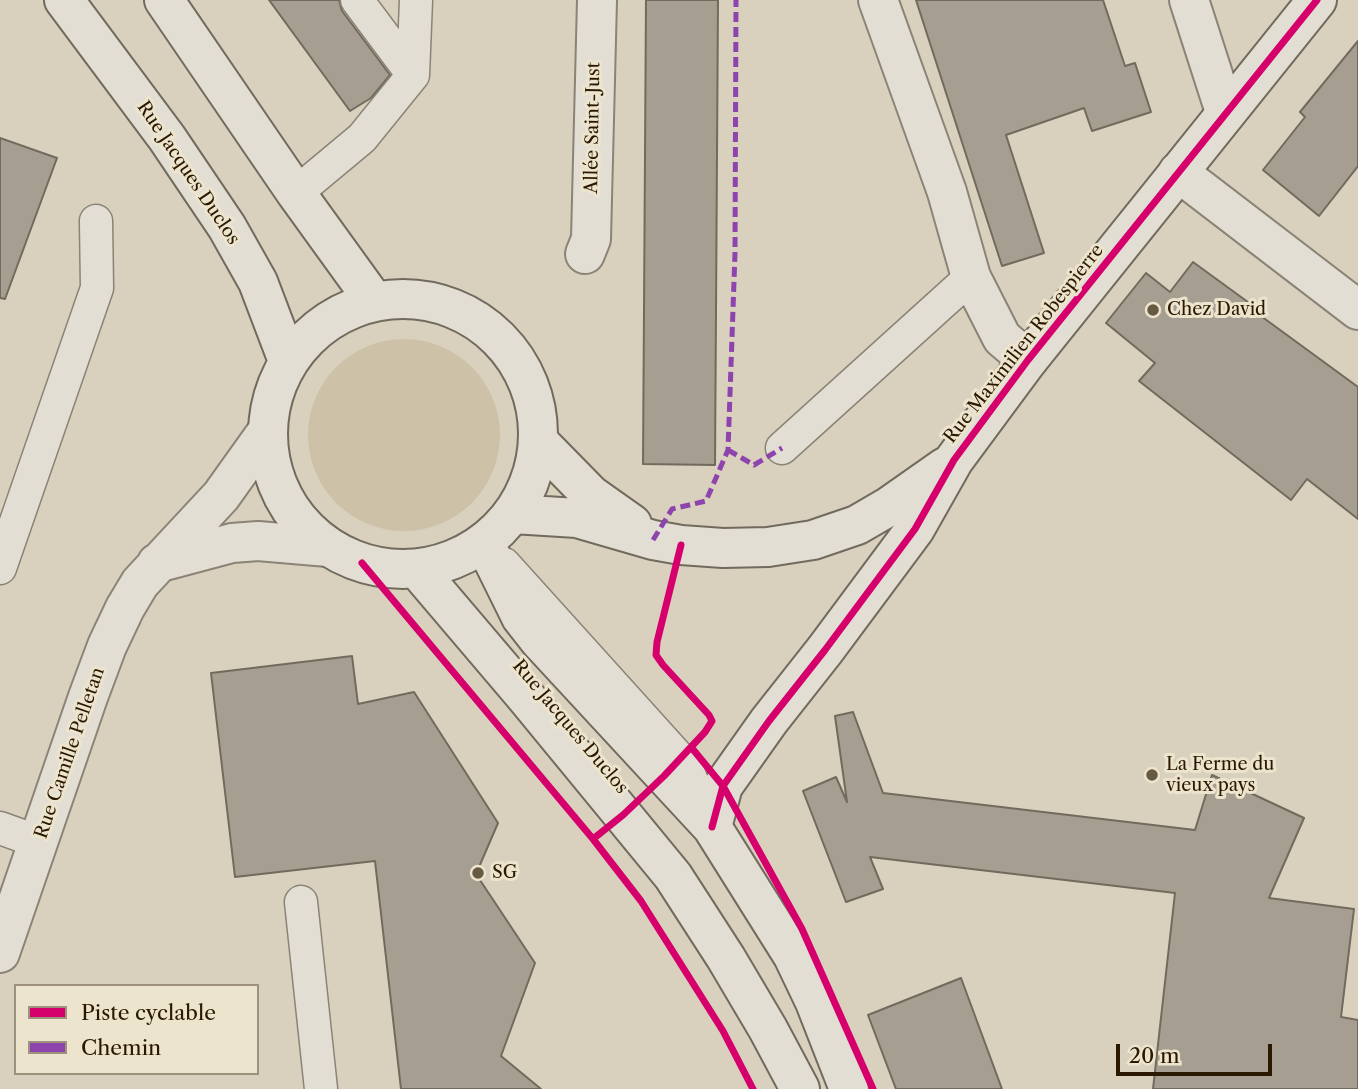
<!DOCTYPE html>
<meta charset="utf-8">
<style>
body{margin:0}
#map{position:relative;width:1358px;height:1089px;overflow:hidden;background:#d9d1be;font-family:"Libre Caslon Text",serif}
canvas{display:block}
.legend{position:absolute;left:14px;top:984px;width:245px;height:91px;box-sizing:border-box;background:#ede4ce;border:2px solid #9f927c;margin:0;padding:9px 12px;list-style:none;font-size:21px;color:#2a1800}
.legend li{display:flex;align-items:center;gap:14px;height:35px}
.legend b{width:35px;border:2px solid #9f927c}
.scale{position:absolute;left:1116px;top:1044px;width:156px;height:32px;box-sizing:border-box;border:4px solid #2a1800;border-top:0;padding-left:9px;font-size:21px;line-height:24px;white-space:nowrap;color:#2a1800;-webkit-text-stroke:5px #ede4ce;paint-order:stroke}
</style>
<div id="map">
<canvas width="1358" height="1089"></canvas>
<ul class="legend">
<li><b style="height:9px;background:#d6006c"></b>Piste cyclable</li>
<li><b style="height:9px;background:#8e44ad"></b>Chemin</li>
</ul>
<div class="scale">20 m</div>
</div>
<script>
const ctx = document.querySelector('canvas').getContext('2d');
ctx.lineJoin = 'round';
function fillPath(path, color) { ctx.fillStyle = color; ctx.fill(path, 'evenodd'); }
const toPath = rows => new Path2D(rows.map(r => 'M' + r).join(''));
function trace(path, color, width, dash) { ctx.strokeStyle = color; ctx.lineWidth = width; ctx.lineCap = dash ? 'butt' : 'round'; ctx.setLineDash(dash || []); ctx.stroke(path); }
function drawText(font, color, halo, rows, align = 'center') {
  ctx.font = font + ' "Libre Caslon Text",serif'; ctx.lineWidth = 6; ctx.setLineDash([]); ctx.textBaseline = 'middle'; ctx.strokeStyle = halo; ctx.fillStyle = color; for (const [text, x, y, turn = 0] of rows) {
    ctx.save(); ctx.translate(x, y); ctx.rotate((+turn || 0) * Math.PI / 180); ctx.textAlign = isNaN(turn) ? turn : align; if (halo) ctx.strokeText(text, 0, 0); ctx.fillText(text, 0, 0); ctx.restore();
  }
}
fillPath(toPath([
 '308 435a96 96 0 1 1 192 0a96 96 0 1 1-192 0Z'
]), '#cdc2a7');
const building = toPath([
 [269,0,339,0,342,11,390,75,371,98,350,111,269,0],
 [646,0,718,0,715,465,643,464,646,0],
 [916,0,1103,0,1125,66,1135,63,1151,112,1092,131,1084,108,1006,135,1044,253,1002,266,916,0],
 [1358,41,1358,166,1319,216,1263,170,1305,117,1300,112,1358,41],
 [0,138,57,158,5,299,0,298,0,138],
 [1193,262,1252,305,1250,308,1358,387,1358,519,1307,479,1291,500,1139,381,1155,363,1106,323,1146,273,1170,292,1193,262],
 [352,656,358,704,414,692,498,823,476,874,535,963,501,1056,541,1089,401,1089,375,861,235,877,211,673,352,656],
 [853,712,883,793,1195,830,1212,775,1304,818,1269,898,1354,909,1341,1017,1358,1020,1358,1089,1153,1089,1175,893,870,857,883,889,846,902,803,791,836,777,847,802,835,716,853,712],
 [961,978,1002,1089,896,1089,868,1015,961,978]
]);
fillPath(building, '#a69f91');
trace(building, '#716a5d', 2);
const lane = toPath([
 [413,75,416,0],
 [296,193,362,138,413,75,357,0],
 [782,448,971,277],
 [504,564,680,759,688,772,706,813],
 [0,568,97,288,96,221],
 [0,828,39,842],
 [301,902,321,1089]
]);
const street = toPath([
 [878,0,947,192,971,277,1002,338,1028,360],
 [1189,0,1225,112],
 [1178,172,1358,310],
 [585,254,591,239,597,0],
 [157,563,232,543,258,541,328,547],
 [0,953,88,697,107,646,125,608,140,583,221,496,266,433]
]);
const secondary = toPath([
 [64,0,167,138,227,227,258,282,288,361],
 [164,0,296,193,374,301],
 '268 434a135 135 0 1 1 270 0a135 135 0 1 1-270 0Z',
 [539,442,591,495,632,524],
 [513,514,577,518,653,540,681,545,723,548,768,547,813,540,857,525,888,507,945,467],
 [484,542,521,617,539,640,712,827,793,956,815,1002,849,1089],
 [417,569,525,696,673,876,726,958,768,1029,800,1089],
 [712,827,723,786,769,721,825,650,915,529,954,460,1028,360,1317,0]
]);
trace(lane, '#8a8376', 35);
trace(street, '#8a8376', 42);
trace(secondary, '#716a5d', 42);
trace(lane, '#e2ded4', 32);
trace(street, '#e2ded4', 38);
trace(secondary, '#e2ded4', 38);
trace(toPath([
 [728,450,754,465,782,448],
 [653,540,672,509,706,501,728,450,735,253,736,0]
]), '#8e44ad', 5, [10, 5]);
trace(toPath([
 [362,563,593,839,641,901,723,1031,753,1089],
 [691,747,723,786,802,929,873,1089],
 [712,827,723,786,769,721,825,650,915,529,954,460,1028,360,1317,0],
 [593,839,623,815,664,776,705,732,712,721,709,715,663,665,656,655,657,642,681,545]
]), '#d6006c', 7);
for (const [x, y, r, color] of [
 [1153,310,7,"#675942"],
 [1152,775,7,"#675942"],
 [478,873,7,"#675942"]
]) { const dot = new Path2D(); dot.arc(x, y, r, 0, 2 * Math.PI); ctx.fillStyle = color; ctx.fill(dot); trace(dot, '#ede4ce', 2.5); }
drawText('18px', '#2a1800', '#ede4ce', [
 ["Allée Saint-Just",593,128,-89],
 ["Rue Jacques Duclos",188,173,56],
 ["Rue Maximilien Robespierre",1024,344,-52],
 ["Rue Jacques Duclos",570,727,50],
 ["Rue Camille Pelletan",70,753,-71]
]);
drawText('18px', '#2a1800', '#ede4ce', [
 ["Chez David",1167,310],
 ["La Ferme du",1166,765],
 ["vieux pays",1166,786],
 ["SG",492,873]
], 'left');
</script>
